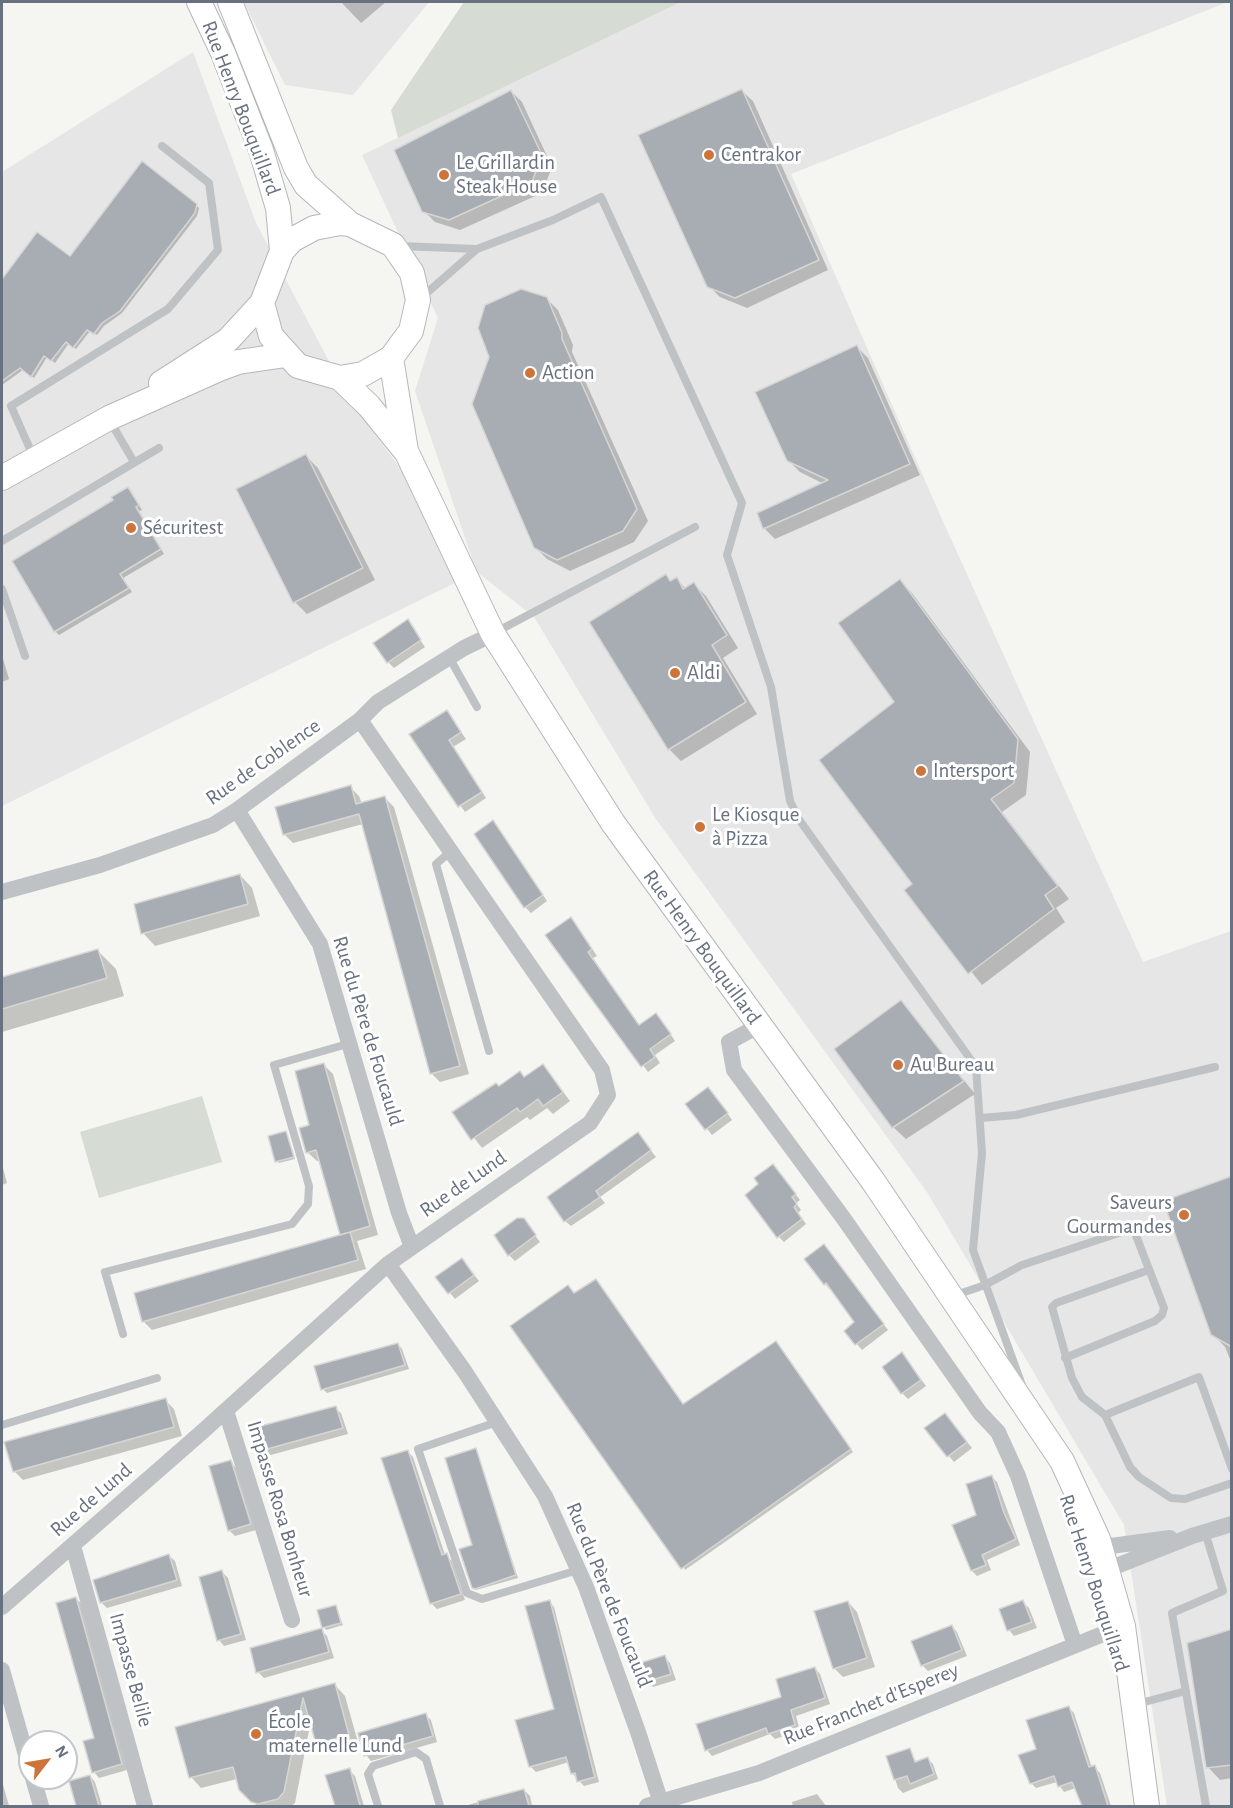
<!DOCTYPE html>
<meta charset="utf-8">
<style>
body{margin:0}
#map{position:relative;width:1233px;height:1808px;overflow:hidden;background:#f5f5f2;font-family:"Alegreya Sans",sans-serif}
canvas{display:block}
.frame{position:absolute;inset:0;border:3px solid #68717f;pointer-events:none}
.north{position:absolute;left:18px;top:1730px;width:60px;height:60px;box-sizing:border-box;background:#fff;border:2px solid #c3c6cc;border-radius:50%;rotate:59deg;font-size:16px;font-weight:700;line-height:24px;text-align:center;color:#68717f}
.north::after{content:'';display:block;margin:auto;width:21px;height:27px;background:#cd743b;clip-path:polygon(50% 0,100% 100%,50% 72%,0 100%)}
</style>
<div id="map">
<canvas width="1233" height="1808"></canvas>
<div class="frame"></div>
<div class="north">N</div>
</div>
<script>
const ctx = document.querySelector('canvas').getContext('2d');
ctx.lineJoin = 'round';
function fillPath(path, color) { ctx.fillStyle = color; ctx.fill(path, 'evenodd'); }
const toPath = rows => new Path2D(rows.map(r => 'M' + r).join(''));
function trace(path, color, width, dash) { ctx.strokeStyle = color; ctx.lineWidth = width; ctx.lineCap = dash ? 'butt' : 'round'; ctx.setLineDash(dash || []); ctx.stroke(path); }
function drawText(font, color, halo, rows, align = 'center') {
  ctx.font = font + ' "Alegreya Sans",sans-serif'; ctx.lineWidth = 6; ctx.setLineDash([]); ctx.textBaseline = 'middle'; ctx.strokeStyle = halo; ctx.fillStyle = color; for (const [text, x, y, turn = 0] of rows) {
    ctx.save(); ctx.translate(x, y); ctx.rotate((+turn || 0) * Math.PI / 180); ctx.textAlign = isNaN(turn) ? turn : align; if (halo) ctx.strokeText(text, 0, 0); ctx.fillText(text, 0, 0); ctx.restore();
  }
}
fillPath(toPath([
 [244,2,429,2,353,95,285,85],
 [681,2,1228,2,791,174,941,517,1143,962,1231,931,1231,1806,1167,1806,1124,1525,927,1192,656,819,534,617,477,572,2,806,2,172,193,52,256,223,350,401,476,570,415,391,438,318,362,155]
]), '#e5e6e5');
fillPath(toPath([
 [464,2,681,2,398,138,391,110],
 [202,1096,222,1162,99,1198,80,1132]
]), '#d6dbd4');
fillPath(toPath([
 [341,2,386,2,361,23],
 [511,91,522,102,552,167,542,193,460,230,435,222,424,211],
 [742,91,753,101,828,270,747,308,720,297,709,286],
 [196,205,199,208,197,216,122,313,104,326,97,335,90,331,76,349,69,343,55,363,47,357,34,378,23,370,2,385,2,282,38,234,70,258],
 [546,298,558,310,573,345,572,352,648,521,634,542,570,571,547,559,535,547,491,357],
 [857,347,868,358,920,475,775,539,764,528,824,484,800,472,788,460],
 [306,456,318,468,375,580,307,614,295,602],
 [132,493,142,510,139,511,164,554,123,578,132,592,59,635,55,631],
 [666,576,671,582,676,579,686,589,694,584,706,596,738,648,723,658,757,714,681,761,669,749],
 [900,581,912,593,1030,752,1026,795,1002,812,1069,899,1056,908,1065,922,982,985,906,890,914,884,896,702],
 [407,621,425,647,394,668,388,662],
 [2,655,9,679,2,682],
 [447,712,466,739,453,747,486,798,465,812,411,734],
 [350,787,359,796,362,804,385,798,394,807,469,1074,440,1082,431,1073,363,824,293,843,284,834],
 [493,822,547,901,531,913,525,907],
 [240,875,252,888,260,916,155,946,143,933],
 [576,925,597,956,593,958,640,1026,662,1021,675,1041,655,1055,660,1063,648,1072,547,935],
 [98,951,116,969,124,996,2,1032,2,978],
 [901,1002,975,1094,906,1139,893,1127,836,1050],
 [324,1065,333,1074,378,1235,357,1241,366,1269,152,1330,143,1321,343,1236,321,1160,317,1161,307,1152],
 [543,1065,570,1101,553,1114,547,1108,530,1120,527,1117,482,1148,454,1112,520,1073,525,1078],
 [714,1094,732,1120,712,1135,687,1104],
 [286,1133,295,1159,279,1163,277,1161],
 [638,1134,656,1157,600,1197,605,1203,571,1226,565,1221],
 [2,1164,7,1183,2,1185],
 [778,1171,800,1200,796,1203,801,1210,798,1213,806,1224,784,1242,779,1237],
 [1232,1178,1232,1364,1225,1347,1213,1334],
 [523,1220,540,1242,515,1261,509,1255],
 [830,1252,888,1330,862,1350,846,1331,856,1322,832,1289,830,1290,825,1284,806,1260],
 [462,1260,479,1281,455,1299,437,1277],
 [574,1295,684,1405,779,1346,853,1452,685,1570],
 [398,1344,402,1349,409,1369,327,1393,323,1389],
 [907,1360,926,1386,908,1399,902,1393],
 [165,1400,174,1409,182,1436,23,1480,14,1471],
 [335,1408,341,1413,348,1434,267,1456,261,1450],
 [950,1421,972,1448,954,1462,926,1428],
 [476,1450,518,1578,476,1590,473,1587],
 [407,1451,413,1457,445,1555,452,1561,465,1600,437,1609,431,1603],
 [230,1462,236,1468,256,1530,235,1536,229,1530],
 [992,1477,997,1482,1020,1545,987,1560,991,1570,977,1576,972,1571,954,1526,978,1516],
 [169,1556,175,1561,182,1586,107,1608,101,1602],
 [222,1572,228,1578,246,1640,224,1646,219,1640],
 [76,1599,82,1604,127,1770,99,1778,94,1772,96,1739],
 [549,1602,554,1607,599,1782,584,1786,572,1773,569,1762,536,1772,531,1767,517,1721,555,1710],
 [848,1602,857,1612,875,1667,843,1677,834,1668],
 [1023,1602,1029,1608,1037,1628,1014,1636,1009,1630],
 [336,1607,343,1625,326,1630,324,1627],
 [952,1626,957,1632,967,1656,928,1671,922,1665],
 [321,1630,327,1636,334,1658,264,1678,258,1672],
 [1232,1630,1232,1778,1220,1780,1208,1767],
 [664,1657,670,1663,676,1680,653,1687,647,1681],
 [815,1668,820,1674,830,1704,796,1716,800,1731,775,1739,770,1734,712,1756,707,1750,783,1698],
 [335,1685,345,1696,359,1746,329,1754,318,1743,311,1720,295,1803,291,1806,257,1806,240,1789,237,1779,201,1788,191,1777,176,1728],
 [1069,1708,1074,1713,1092,1768,1094,1767,1100,1773,1111,1806,1082,1806,1076,1788,1064,1792,1057,1782,1036,1788,1031,1783,1038,1750],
 [425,1715,431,1720,437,1742,371,1761,366,1755],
 [909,1750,917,1763,928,1759,933,1764,938,1779,903,1793,898,1788,888,1757],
 [349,1770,355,1776,364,1806,336,1806,327,1776],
 [90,1776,95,1782,102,1806,78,1806,71,1782],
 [2,1781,9,1806,2,1806],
 [524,1790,530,1796,532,1806,464,1806],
 [817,1794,826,1806,790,1806,793,1806,792,1802]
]), '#0003');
const building = toPath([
 [742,89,819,260,735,298,707,287,638,135,742,89],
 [511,90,542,155,532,182,449,220,422,212,394,150,511,90],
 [142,161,197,204,195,213,120,311,102,323,94,334,87,330,73,348,66,342,51,361,44,356,31,377,20,368,2,381,2,279,37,232,70,256,142,161],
 [521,289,547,297,562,333,562,339,637,509,623,531,557,560,534,548,472,404,489,357,478,328,485,305,521,289],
 [857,345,910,464,763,529,757,513,828,480,787,461,755,392,857,345],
 [306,454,363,568,293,603,236,489,306,454],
 [128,487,139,505,136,507,161,549,120,574,129,588,54,632,12,561,113,500,111,497,128,487],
 [666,574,670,581,677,577,683,589,694,582,727,635,712,645,746,702,668,750,589,622,666,574],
 [900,579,1018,739,1014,783,991,799,1058,886,1045,895,1054,909,968,974,904,890,912,884,819,760,894,702,838,623,900,579],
 [408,619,421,640,387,663,373,643,408,619],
 [447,710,461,732,449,740,482,792,458,807,409,734,447,710],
 [351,785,356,804,385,796,460,1066,430,1074,359,814,283,835,275,807,351,785],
 [493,820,543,895,524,908,474,834,493,820],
 [240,874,248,904,141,934,134,904,240,874],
 [571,917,592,949,588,952,639,1025,656,1013,671,1034,650,1049,655,1057,641,1067,545,935,571,917],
 [98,949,107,978,2,1009,2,977,98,949],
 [901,1000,964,1081,892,1128,834,1049,901,1000],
 [324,1063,370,1226,340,1235,316,1150,306,1153,299,1128,309,1125,295,1071,324,1063],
 [543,1064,563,1092,543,1106,538,1099,520,1112,517,1108,471,1140,452,1112,496,1083,499,1086,520,1071,524,1077,543,1064],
 [708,1087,728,1113,705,1130,685,1104,708,1087],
 [286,1131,294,1157,275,1162,268,1136,286,1131],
 [638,1132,651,1150,596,1191,600,1197,564,1222,547,1197,638,1132],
 [773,1164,796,1194,792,1197,797,1204,794,1207,802,1219,777,1238,745,1195,758,1184,754,1178,773,1164],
 [1232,1176,1232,1347,1211,1335,1166,1209,1171,1198,1232,1176],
 [517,1218,524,1218,536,1235,508,1256,494,1235,517,1218],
 [350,1232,358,1260,142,1322,134,1293,350,1232],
 [824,1244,884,1324,855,1345,844,1331,854,1322,826,1283,824,1285,804,1259,824,1244],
 [462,1258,474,1275,448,1294,435,1277,462,1258],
 [596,1279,683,1404,776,1341,851,1449,681,1569,510,1326,568,1285,574,1293,596,1279],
 [398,1343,405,1365,321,1390,314,1366,398,1343],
 [902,1352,921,1380,901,1394,882,1367,902,1352],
 [166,1398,174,1427,13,1472,4,1442,166,1398],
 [336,1406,343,1428,260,1451,253,1428,336,1406],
 [945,1413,967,1442,947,1457,924,1428,945,1413],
 [476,1448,516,1575,475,1589,472,1588,459,1549,472,1545,445,1458,476,1448],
 [408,1450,442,1555,447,1553,461,1594,430,1604,381,1458,408,1450],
 [231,1460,251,1524,228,1531,209,1466,231,1460],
 [992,1475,1004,1513,1016,1539,982,1555,986,1565,971,1571,952,1525,976,1515,966,1484,992,1475],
 [169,1554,177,1580,100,1603,93,1580,169,1554],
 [222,1570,241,1634,217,1641,199,1577,222,1570],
 [76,1597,122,1764,92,1773,83,1741,94,1738,56,1603,76,1597],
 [550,1600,594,1774,595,1777,577,1782,575,1773,571,1774,566,1757,529,1767,515,1720,554,1709,525,1606,550,1600],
 [1023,1600,1032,1622,1007,1631,999,1609,1023,1600],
 [848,1601,867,1658,833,1669,814,1611,848,1601],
 [336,1605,341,1623,322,1628,317,1610,336,1605],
 [952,1625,962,1650,921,1666,911,1641,952,1625],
 [322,1628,329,1652,256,1673,250,1648,322,1628],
 [1232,1629,1232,1765,1206,1768,1187,1643,1232,1629],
 [665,1655,671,1674,646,1682,640,1663,665,1655],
 [815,1667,825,1698,791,1710,795,1725,768,1734,766,1728,705,1751,696,1724,781,1697,776,1679,815,1667],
 [335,1683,349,1735,316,1744,303,1698,284,1792,278,1799,258,1804,251,1802,239,1790,233,1767,189,1778,175,1727,335,1683],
 [1069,1706,1089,1767,1095,1765,1108,1806,1082,1806,1072,1782,1058,1787,1054,1776,1030,1784,1018,1755,1036,1749,1026,1720,1069,1706],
 [426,1713,433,1736,364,1756,358,1733,426,1713],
 [910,1748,915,1762,928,1757,934,1774,910,1784,907,1776,894,1780,886,1756,910,1748],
 [350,1768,360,1806,335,1806,325,1775,350,1768],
 [90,1775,99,1806,76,1806,69,1781,90,1775],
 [524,1789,529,1806,478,1806,478,1801,524,1789]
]);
fillPath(building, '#a8adb3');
trace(building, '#d6d6d5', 1.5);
const secondary = toPath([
 [199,2,223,53,261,150,278,208,282,251],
 [230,2,296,168,306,185,350,224],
 [391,358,406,451],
 [340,378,363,374,391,358,411,331,418,300,412,273,393,245,350,224,340,223,314,228,292,240,282,251,262,303,271,336,298,366,340,378,369,406,407,453,493,634,613,823,873,1181,1062,1461,1098,1539,1123,1626,1147,1806],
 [161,383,228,340,262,303],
 [2,478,109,418,219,369,238,362,286,355]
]);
trace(secondary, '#b4b7bc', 26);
trace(toPath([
 [399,246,477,249],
 [421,298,477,249,553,220,601,197,742,503,727,555,771,687,790,801,798,818,976,1067,982,1153,973,1250,1022,1385],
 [110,421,134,462],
 [34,458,11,406,168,309,218,250,209,183,162,146],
 [2,541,159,448],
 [2,589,25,656],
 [494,633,695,527],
 [449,657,477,707],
 [450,852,436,864,489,1051],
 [981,1118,1016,1115,1215,1067],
 [953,1296,985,1285,1022,1265,1128,1230,1135,1233,1164,1308,1162,1315,1155,1321,1065,1358],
 [123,1334,105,1272,292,1224,308,1204,309,1186,274,1065,351,1043],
 [1105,1415,1082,1397,1072,1378,1052,1307,1056,1303,1149,1270],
 [497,1422,418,1449,467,1593,482,1599,578,1570],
 [2,1425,157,1378],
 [1232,1469,1199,1377,1105,1415,1130,1467,1139,1477,1171,1498,1185,1499,1232,1483],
 [1205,1532,1223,1591,1172,1613,1206,1806],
 [1137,1704,1186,1691],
 [378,1806,368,1774,373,1766,416,1752,426,1759,440,1806]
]), '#bfc2c5', 8);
trace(toPath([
 [237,810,320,944,399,1213,412,1247],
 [2,892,100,865,213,825,237,810,360,720,378,702,464,648,493,634],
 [758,1026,729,1042,734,1070,844,1219,980,1413,998,1432,1018,1476,1075,1645],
 [388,1264,465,1372,545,1496,586,1587,638,1732,662,1806],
 [226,1411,292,1620],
 [1098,1539,1111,1546,1170,1538],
 [73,1546,145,1806],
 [1109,1569,1192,1536,1232,1524],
 [2,1607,202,1432,388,1264,590,1123,608,1095,602,1070,360,720],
 [2,1670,30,1769],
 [33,1778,41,1806],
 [647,1806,759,1773,1108,1632]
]), '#bfc2c5', 16);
trace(secondary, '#fff', 24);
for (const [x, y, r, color] of [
 [709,155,6,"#cd743b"],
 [444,175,6,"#cd743b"],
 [530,373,6,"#cd743b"],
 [131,528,6,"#cd743b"],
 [675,673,6,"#cd743b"],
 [921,771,6,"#cd743b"],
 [700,827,6,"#cd743b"],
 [898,1065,6,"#cd743b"],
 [1184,1215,6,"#cd743b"],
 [256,1734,6,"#cd743b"]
]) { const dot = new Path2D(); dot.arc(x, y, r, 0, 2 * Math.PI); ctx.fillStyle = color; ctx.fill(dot); trace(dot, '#fff', 2); }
drawText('21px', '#68717f', '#fff', [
 ["Rue Henry Bouquillard",241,108,69],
 ["Rue de Coblence",263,762,-35],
 ["Rue Henry Bouquillard",702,947,54],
 ["Rue du Père de Foucauld",368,1031,73],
 ["Rue de Lund",463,1184,-35],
 ["Rue de Lund",91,1500,-41],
 ["Impasse Rosa Bonheur",280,1509,73],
 ["Rue Henry Bouquillard",1094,1583,72],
 ["Rue du Père de Foucauld",609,1595,68],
 ["Impasse Belile",131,1670,75],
 ["Rue Franchet d'Esperey",871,1704,-22]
]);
drawText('21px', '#68717f', '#fff', [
 ["Centrakor",721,155],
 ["Le Grillardin",456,163],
 ["Steak House",456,187],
 ["Action",542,373],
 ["Sécuritest",143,528],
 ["Aldi",687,673],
 ["Intersport",933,771],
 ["Le Kiosque",712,815],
 ["à Pizza",712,839],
 ["Au Bureau",910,1065],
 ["Saveurs",1172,1203,"right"],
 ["Gourmandes",1172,1227,"right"],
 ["École",268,1722],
 ["maternelle Lund",268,1746]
], 'left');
</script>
